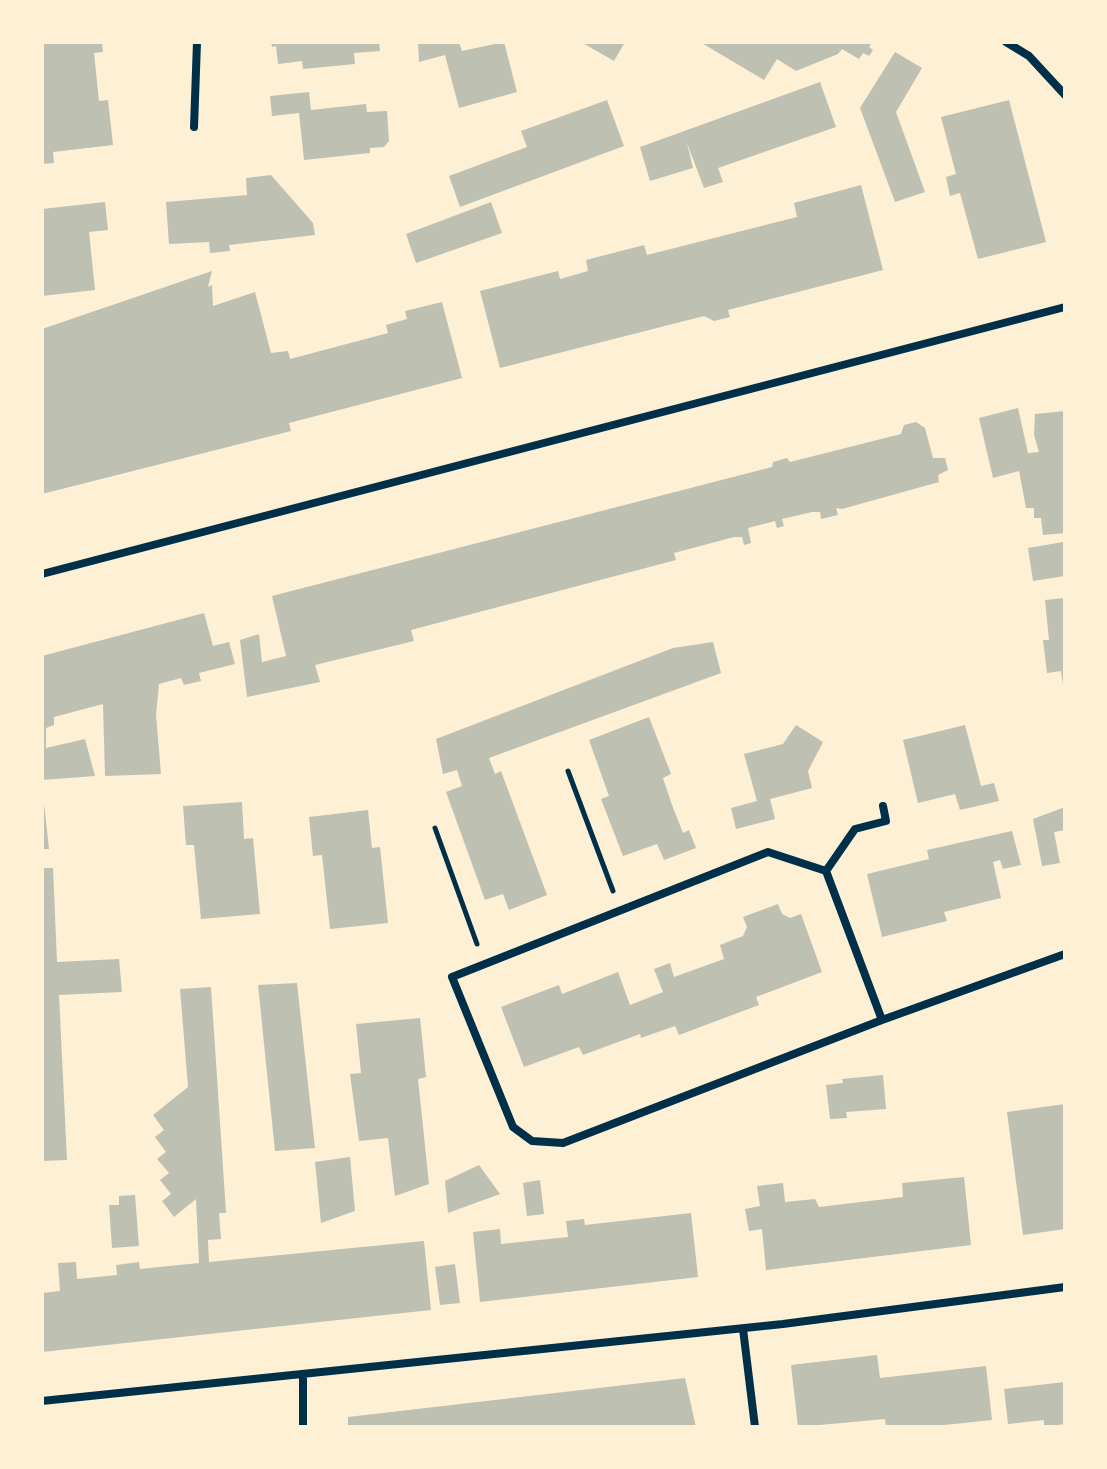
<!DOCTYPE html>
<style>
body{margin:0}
#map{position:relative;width:1107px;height:1469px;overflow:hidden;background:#fdf0d5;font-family:"DM Sans",sans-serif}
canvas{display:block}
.frame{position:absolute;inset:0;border:44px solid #fdf0d5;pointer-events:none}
</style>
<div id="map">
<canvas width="1107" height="1469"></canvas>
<div class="frame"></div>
</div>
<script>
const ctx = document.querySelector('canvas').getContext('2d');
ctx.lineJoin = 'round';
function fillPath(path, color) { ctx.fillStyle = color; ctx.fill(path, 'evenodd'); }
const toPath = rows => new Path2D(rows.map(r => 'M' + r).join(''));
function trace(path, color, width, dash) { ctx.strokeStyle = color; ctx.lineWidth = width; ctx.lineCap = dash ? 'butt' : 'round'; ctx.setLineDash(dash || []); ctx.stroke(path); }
fillPath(toPath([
 [42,42,102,42,103,52,94,53,99,101,108,100,113,145,53,152,54,163,42,164],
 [271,42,379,42,380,51,354,53,355,64,303,69,302,61,278,64,276,46,272,47],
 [418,42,459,42,462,51,504,42,517,92,459,108,445,55,419,62],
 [581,42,625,42,614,61],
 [700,42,872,42,869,47,873,50,869,56,863,53,859,59,842,49,838,54,796,71,777,59,764,80],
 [895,52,922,68,896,112,925,192,895,202,860,108],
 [820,82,836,127,718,168,723,182,704,188,687,143,693,168,650,181,640,147],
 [309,92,311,110,366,104,367,112,387,111,389,141,384,147,370,148,370,153,304,160,299,113,272,116,270,96],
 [607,100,624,146,460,207,449,176,527,147,521,131],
 [1009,100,1046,242,978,259,960,193,950,196,946,177,956,174,941,117],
 [271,175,313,223,315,235,229,245,230,251,210,253,209,242,169,244,166,202,247,195,246,178],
 [861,185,883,270,728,310,730,317,714,321,704,316,500,368,480,291,558,271,560,279,588,271,586,260,644,245,647,255,797,217,794,203],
 [105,202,108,230,89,232,95,290,42,296,42,209],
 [491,202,502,233,416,263,406,234],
 [212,271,208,287,212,285,213,306,255,292,271,353,288,351,290,359,388,333,386,325,407,319,405,311,442,302,462,378,289,423,291,431,42,494,42,329],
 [1018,408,1028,453,1039,452,1034,435,1035,414,1065,411,1065,533,1043,535,1041,518,1034,518,1034,508,1026,508,1019,471,993,478,979,418],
 [916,422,925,428,933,458,945,458,948,470,938,475,939,482,842,509,836,508,838,515,821,519,820,512,812,512,782,519,784,526,777,528,775,521,748,528,751,543,744,545,742,537,734,537,674,553,676,560,411,630,414,641,315,665,320,682,247,697,240,640,259,634,262,662,286,656,272,596,737,476,772,467,773,462,787,458,790,462,901,434,904,425],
 [1063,542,1065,576,1033,581,1028,548],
 [1065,598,1065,685,1063,685,1061,671,1047,673,1043,640,1049,640,1045,600],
 [204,613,213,646,229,642,235,664,199,673,201,681,184,685,181,678,159,684,156,715,161,774,105,776,103,704,54,717,54,725,46,728,46,748,85,739,95,776,42,780,42,656],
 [713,642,721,673,489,758,495,774,501,771,547,895,509,910,503,894,485,900,446,792,462,786,457,770,443,774,436,739,673,648],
 [649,717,671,774,663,778,672,805,683,833,689,830,696,848,664,860,657,844,623,856,601,799,609,796,589,740],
 [796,725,823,742,808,771,812,788,770,799,775,819,736,829,731,808,757,801,744,754,783,744],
 [965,725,981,786,994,783,999,801,960,810,955,794,918,803,903,740],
 [42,785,49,849,42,849],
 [242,802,244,839,253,838,260,914,201,919,194,845,186,845,183,806],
 [1065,807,1065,830,1054,832,1060,863,1042,866,1033,819],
 [368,810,372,848,380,847,388,923,330,929,322,855,313,856,309,817],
 [1012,831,1021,865,1003,869,1000,860,993,862,1001,898,944,912,947,921,882,937,867,874,929,859,927,850],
 [42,868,53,868,57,962,119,959,122,992,59,995,67,1160,42,1161],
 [778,904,782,914,790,918,801,914,822,972,756,997,759,1005,679,1035,675,1026,641,1038,640,1034,583,1055,579,1047,524,1067,501,1007,559,985,562,994,618,972,630,1005,663,992,654,969,670,963,674,977,724,959,720,945,743,936,747,927,743,917],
 [297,983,315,1148,275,1151,258,985],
 [211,987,226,1213,219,1213,221,1239,208,1240,209,1262,424,1241,431,1310,42,1352,42,1293,60,1291,58,1263,76,1262,77,1279,117,1275,116,1265,139,1262,140,1269,199,1263,196,1199,174,1217,162,1201,171,1194,160,1180,169,1173,157,1159,166,1152,155,1137,164,1130,153,1115,188,1087,180,989],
 [420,1018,426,1077,418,1079,429,1184,395,1196,388,1138,359,1141,350,1074,361,1073,356,1024],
 [883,1075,886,1109,846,1112,847,1118,830,1119,826,1085,843,1083,842,1079],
 [1065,1104,1065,1229,1023,1235,1007,1112],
 [350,1157,355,1211,321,1223,315,1162],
 [479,1165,500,1194,448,1213,445,1181],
 [964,1177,971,1245,766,1270,762,1229,749,1231,745,1209,760,1206,757,1186,783,1183,785,1202,815,1199,819,1207,903,1197,902,1183],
 [540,1180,544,1214,527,1216,523,1183],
 [135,1195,139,1246,112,1248,109,1205,119,1205,119,1196],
 [691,1213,698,1277,480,1302,473,1232,500,1229,501,1244,568,1237,566,1221,584,1219,585,1225],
 [455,1264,460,1303,440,1305,435,1267],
 [877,1355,880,1378,986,1366,992,1420,925,1427,886,1427,885,1419,798,1427,791,1365],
 [685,1378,696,1427,348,1427,348,1417],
 [1065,1382,1065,1424,1044,1427,1044,1420,1008,1424,1004,1389]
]), '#bec0b2');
trace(toPath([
 [568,771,613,891],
 [435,828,477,944]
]), '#003049', 5);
trace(toPath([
 [1006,42,1029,56,1065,95],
 [194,127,197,42],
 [42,574,1065,307],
 [826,871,855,829,886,821,883,806],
 [882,1020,563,1143,532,1141,513,1127,452,977,768,852,826,871,882,1020,1065,954],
 [743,1329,755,1427],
 [303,1375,303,1427],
 [42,1401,783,1324,1065,1287]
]), '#003049', 8);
</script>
